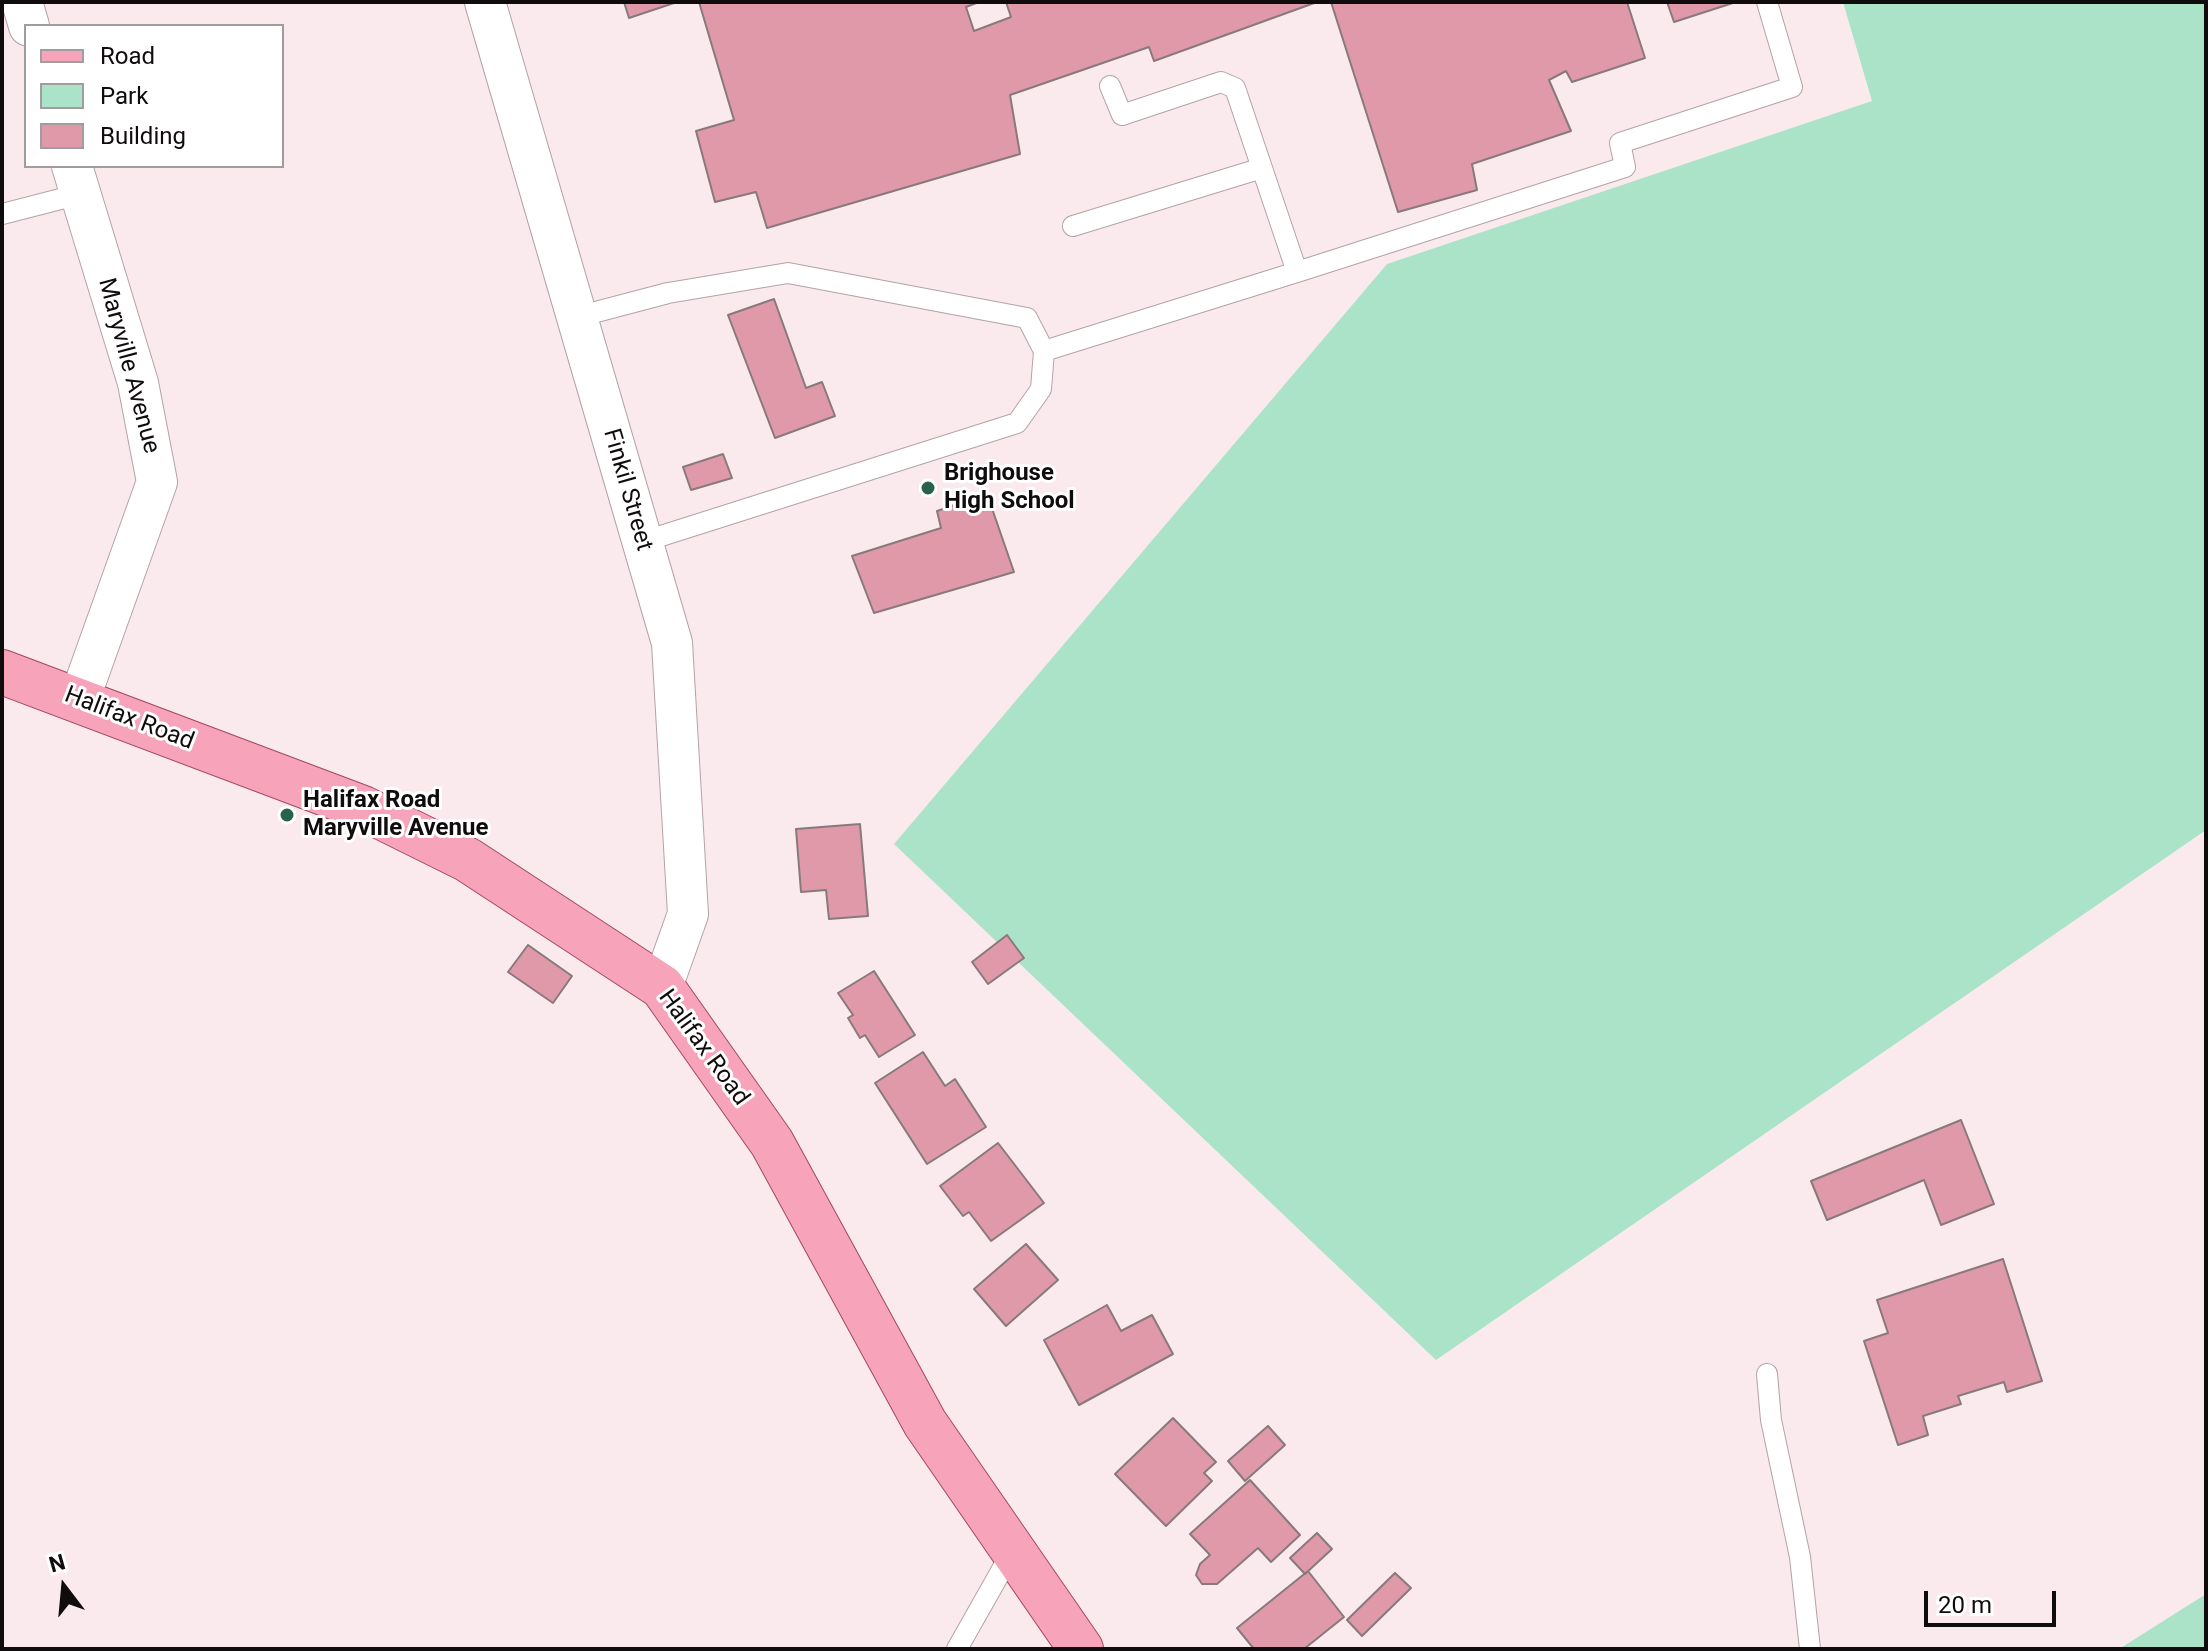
<!DOCTYPE html>
<style>
body{margin:0}
#map{position:relative;width:2208px;height:1651px;overflow:hidden;background:#fbeaed;font-family:Roboto,sans-serif}
canvas{display:block}
.frame{position:absolute;inset:0;border:4px solid #100b0c;pointer-events:none}
.legend{position:absolute;left:24px;top:24px;width:260px;height:144px;box-sizing:border-box;background:#fff;border:2px solid #9f9d9e;margin:0;padding:10px 14px;list-style:none;font-size:24px;color:#100b0c}
.legend li{display:flex;align-items:center;gap:16px;height:40px}
.legend b{width:40px;border:2px solid #9f9d9e}
.north{position:absolute;left:24px;top:1547px;width:80px;height:80px;-webkit-text-stroke:6px #fff;paint-order:stroke;rotate:344deg;font-size:22px;font-weight:700;line-height:32px;text-align:center;color:#100b0c}
.north::after{content:'';display:block;margin:auto;width:28px;height:36px;background:#100b0c;clip-path:polygon(50% 0,100% 100%,50% 72%,0 100%)}
.scale{position:absolute;left:1924px;top:1591px;width:132px;height:36px;box-sizing:border-box;border:4px solid #100b0c;border-top:0;padding-left:10px;font-size:24px;line-height:28px;white-space:nowrap;color:#100b0c;-webkit-text-stroke:6px #fff;paint-order:stroke}
</style>
<div id="map">
<canvas width="2208" height="1651"></canvas>
<div class="frame"></div>
<ul class="legend">
<li><b style="height:10px;background:#f7a4bb"></b>Road</li>
<li><b style="height:22px;background:#abe3c9"></b>Park</li>
<li><b style="height:22px;background:#df99a9"></b>Building</li>
</ul>
<div class="north">N</div>
<div class="scale">20 m</div>
</div>
<script>
const ctx = document.querySelector('canvas').getContext('2d');
ctx.lineJoin = 'round';
function fillPath(path, color) { ctx.fillStyle = color; ctx.fill(path, 'evenodd'); }
const toPath = rows => new Path2D(rows.map(r => 'M' + r).join(''));
function trace(path, color, width, dash) { ctx.strokeStyle = color; ctx.lineWidth = width; ctx.lineCap = dash ? 'butt' : 'round'; ctx.setLineDash(dash || []); ctx.stroke(path); }
function drawText(font, color, halo, rows, align = 'center') {
  ctx.font = font + ' Roboto,sans-serif'; ctx.lineWidth = 6; ctx.setLineDash([]); ctx.textBaseline = 'middle'; ctx.strokeStyle = halo; ctx.fillStyle = color; for (const [text, x, y, turn = 0] of rows) {
    ctx.save(); ctx.translate(x, y); ctx.rotate((+turn || 0) * Math.PI / 180); ctx.textAlign = isNaN(turn) ? turn : align; if (halo) ctx.strokeText(text, 0, 0); ctx.fillText(text, 0, 0); ctx.restore();
  }
}
fillPath(toPath([
 [1843,2,2206,2,2206,830,1436,1360,894,844,1387,264,1872,101],
 [2206,1594,2206,1649,2119,1649]
]), '#abe3c9');
const building = toPath([
 [624,2,677,2,629,18,624,2],
 [699,2,979,2,966,7,974,31,1011,17,1006,2,1317,2,1154,61,1149,47,1010,95,1020,154,767,228,756,192,715,202,696,131,734,120,699,2],
 [1331,2,1627,2,1645,58,1572,82,1566,71,1549,80,1571,131,1472,164,1477,190,1398,212,1331,2],
 [1667,2,1736,2,1674,22,1667,2],
 [774,299,806,388,822,382,835,416,775,438,728,315,774,299],
 [723,454,732,478,691,490,683,467,723,454],
 [987,494,1014,572,874,613,852,556,941,528,937,511,987,494],
 [860,824,868,916,829,919,826,890,801,892,796,829,860,824],
 [1007,935,1024,958,988,984,972,962,1007,935],
 [528,945,572,976,553,1003,508,972,528,945],
 [874,971,915,1035,879,1057,865,1035,860,1038,848,1018,853,1015,838,993,874,971],
 [923,1052,945,1086,955,1079,986,1127,927,1164,875,1083,923,1052],
 [1961,1120,1994,1204,1941,1225,1924,1180,1827,1220,1811,1181,1961,1120],
 [998,1143,1044,1203,991,1241,969,1212,963,1216,940,1186,998,1143],
 [1026,1244,1058,1280,1006,1326,974,1289,1026,1244],
 [2003,1259,2042,1381,2007,1392,2004,1382,1958,1396,1961,1404,1923,1416,1928,1435,1898,1445,1864,1341,1888,1333,1877,1300,2003,1259],
 [1107,1305,1121,1331,1152,1315,1173,1354,1079,1405,1044,1340,1107,1305],
 [1173,1418,1216,1462,1204,1473,1212,1481,1166,1526,1115,1474,1173,1418],
 [1268,1426,1285,1445,1245,1481,1228,1461,1268,1426],
 [1250,1480,1300,1535,1271,1562,1258,1548,1217,1584,1202,1584,1196,1575,1200,1564,1210,1555,1190,1534,1250,1480],
 [1317,1533,1332,1549,1305,1574,1290,1558,1317,1533],
 [1308,1571,1344,1617,1304,1649,1254,1649,1237,1628,1308,1571],
 [1395,1573,1411,1588,1362,1636,1347,1620,1395,1573]
]);
fillPath(building, '#df99a9');
trace(building, '#88797c', 2);
const service = toPath([
 [2,214,80,194],
 [1073,226,1262,168],
 [1297,272,1625,167,1620,143,1792,87,1767,2],
 [577,317,668,293,788,273,1027,318,1044,351,1041,389,1017,423,642,542],
 [1044,351,1297,272,1235,88,1221,82,1122,115,1110,86],
 [1767,1374,1771,1420,1800,1557,1810,1649],
 [957,1649,1013,1550]
]);
const minor = toPath([
 [22,2,29,26],
 [485,2,672,643,688,914,662,987],
 [72,166,138,383,157,482,79,700]
]);
const primary = toPath([
 [2,672,363,808,468,860,662,987,772,1143,925,1423,1081,1649]
]);
trace(service, '#b3a3a6', 22);
trace(minor, '#b3a3a6', 42);
trace(primary, '#a24760', 46);
trace(service, '#fff', 20);
trace(minor, '#fff', 40);
trace(primary, '#f7a4bb', 44);
for (const [x, y, r, color] of [
 [928,488,8,"#28624b"],
 [287,815,8,"#28624b"]
]) { const dot = new Path2D(); dot.arc(x, y, r, 0, 2 * Math.PI); ctx.fillStyle = color; ctx.fill(dot); trace(dot, '#fff', 3); }
drawText('24px', '#100b0c', '#fff', [
 ["Maryville Avenue",128,366,75],
 ["Finkil Street",627,490,74],
 ["Halifax Road",129,719,21],
 ["Halifax Road",703,1048,54]
]);
drawText('bold 24px', '#100b0c', '#fff', [
 ["Brighouse",944,474],
 ["High School",944,502],
 ["Halifax Road",303,801],
 ["Maryville Avenue",303,829]
], 'left');
</script>
